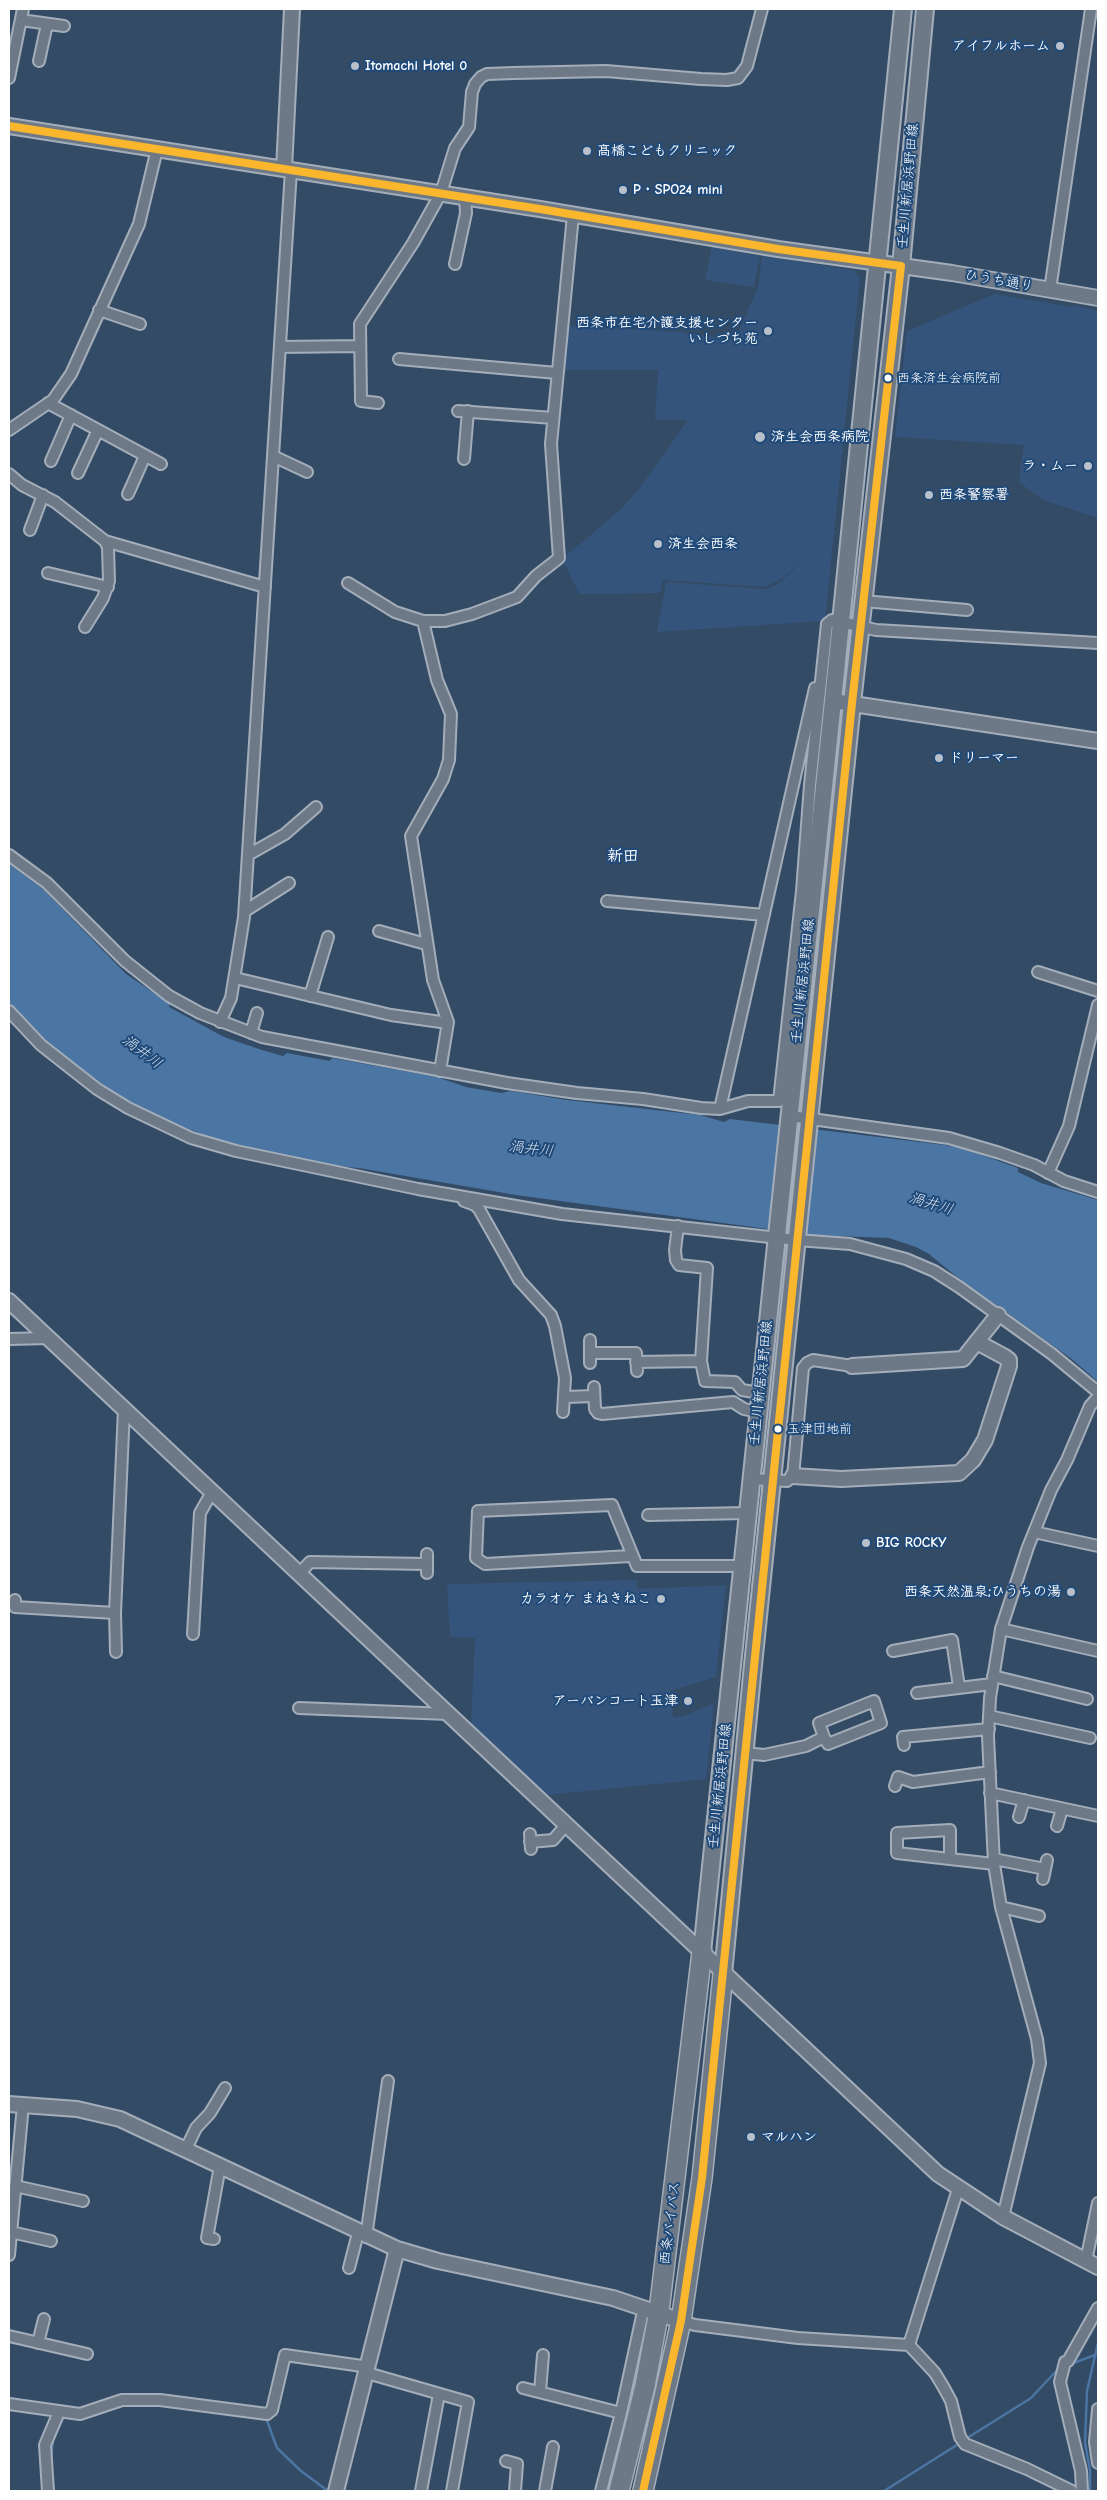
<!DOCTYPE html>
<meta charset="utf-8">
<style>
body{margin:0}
#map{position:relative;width:1107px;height:2500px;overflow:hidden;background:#344b65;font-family:"Comic Neue",sans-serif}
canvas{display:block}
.frame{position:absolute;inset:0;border:10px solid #fff;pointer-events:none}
</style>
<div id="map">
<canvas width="1107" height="2500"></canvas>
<div class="frame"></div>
</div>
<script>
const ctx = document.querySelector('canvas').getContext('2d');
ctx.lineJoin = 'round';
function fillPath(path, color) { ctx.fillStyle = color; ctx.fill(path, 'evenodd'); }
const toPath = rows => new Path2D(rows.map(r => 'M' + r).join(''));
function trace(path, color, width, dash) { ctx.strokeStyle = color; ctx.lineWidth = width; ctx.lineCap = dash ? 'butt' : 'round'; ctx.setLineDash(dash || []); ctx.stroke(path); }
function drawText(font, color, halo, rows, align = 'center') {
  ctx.font = font + ' "Comic Neue","Klee One",sans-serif'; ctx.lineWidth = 4; ctx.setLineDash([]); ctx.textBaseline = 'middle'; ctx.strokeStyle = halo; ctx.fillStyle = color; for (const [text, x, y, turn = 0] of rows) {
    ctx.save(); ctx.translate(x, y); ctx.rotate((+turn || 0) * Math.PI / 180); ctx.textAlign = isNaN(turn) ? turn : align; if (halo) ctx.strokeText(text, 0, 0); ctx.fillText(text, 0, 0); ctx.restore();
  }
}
fillPath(toPath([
 [712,247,760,256,754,287,705,280],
 [762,256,854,270,860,278,825,621,657,632,666,582,766,589,778,584,824,542,783,578,765,587,663,580,660,593,579,594,562,559,620,510,639,489,688,420,655,420,658,370,561,370,566,326,681,332,735,340,758,287],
 [994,294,1073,307,1073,305,1098,311,1098,518,1043,500,1020,483,1019,480,1024,445,895,437,907,331],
 [637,1580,637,1589,726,1585,716,1677,670,1691,673,1717,684,1716,714,1703,706,1779,546,1795,471,1724,475,1638,450,1637,447,1584]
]), '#34547b');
fillPath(toPath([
 [9,864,44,890,126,974,170,1004,169,1007,224,1037,262,1050,283,1056,287,1053,330,1061,332,1058,437,1077,466,1087,501,1093,511,1091,567,1100,700,1115,724,1122,730,1119,945,1145,965,1149,1018,1168,1018,1172,1041,1183,1098,1200,1098,1382,1073,1360,957,1277,929,1254,916,1247,889,1238,812,1235,516,1195,359,1168,324,1165,228,1144,164,1120,123,1098,86,1074,44,1039,9,1002]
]), '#4b75a2');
trace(toPath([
 [1068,2365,1095,2355],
 [266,2418,277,2448,301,2471,328,2491],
 [964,2440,1031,2398,1060,2367],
 [51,2460,53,2440,64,2416],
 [884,2491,960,2443],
 [1090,2491,1090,2470,1085,2443,1087,2391,1098,2343]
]), '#4b75a2', 2.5);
const street = toPath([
 [21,20,64,26],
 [39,61,47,24],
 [9,78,23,9],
 [455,264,466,213,465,197],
 [1050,290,1091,9],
 [99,310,140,324],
 [280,347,360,346],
 [399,359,557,373],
 [48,403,161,464],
 [378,403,361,401,360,324,413,243,441,193,455,148,469,127,472,92,475,84,481,77,487,74,514,73,606,71,701,79,727,80,738,78,747,66,762,9],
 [458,411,553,418],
 [9,430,53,400,71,374,139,224,157,149],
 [273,456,307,472],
 [464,459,468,411],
 [51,461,71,415],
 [78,473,98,430],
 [9,474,22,485,55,502,105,541,265,587],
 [128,494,145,456],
 [30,530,43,495],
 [48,573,108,587],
 [348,583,395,612,423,621,445,621,472,614,517,597,536,576,559,558,551,444,573,215],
 [863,601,967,610],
 [423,621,437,680,451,714,449,760,443,779,411,836,433,980,448,1022,440,1071],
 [85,627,103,598,109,581,108,547,105,541],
 [9,855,47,883,125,961,169,996,200,1013,262,1037,507,1083,577,1093,643,1099,701,1108,720,1109,748,1101,779,1101,802,891,810,785,827,624,832,620,876,630,1098,643],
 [248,855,285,834,316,807],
 [607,901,764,915],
 [245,911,289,883],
 [379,931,426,944],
 [1038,972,1098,991],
 [235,978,391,1015,448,1023],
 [310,996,328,937],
 [9,1011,41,1045,97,1089,128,1108,191,1138,236,1151,418,1189,562,1214,797,1240,850,1244,906,1259,934,1271,959,1287,1052,1354,1098,1392],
 [220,1022,231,998,244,917,291,170],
 [251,1033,257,1013],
 [720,1109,815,688],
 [790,1116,949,1138,1000,1153,1034,1165,1064,1181,1098,1192],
 [1048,1173,1069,1126,1098,1005],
 [464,1201,475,1205,479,1209,519,1280,551,1315,555,1326,565,1378,563,1412],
 [678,1226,675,1250,676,1260,679,1265,707,1268,701,1361,705,1381,735,1382,742,1390,760,1393],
 [9,1339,49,1338],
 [590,1340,590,1363],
 [590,1353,636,1353,637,1371],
 [636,1362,701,1361],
 [594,1387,595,1409,598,1413,602,1414,733,1402,744,1409,758,1412],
 [566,1397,594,1396],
 [751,1479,787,1481,793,1476,803,1368,807,1363,813,1360,852,1366],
 [648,1515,747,1513],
 [1034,1532,1098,1546],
 [427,1554,427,1573],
 [631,1556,485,1564,476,1558,478,1511,612,1505,637,1566,742,1566],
 [299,1574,310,1562,427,1564],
 [15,1600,15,1607,115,1613],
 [1001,1629,1098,1651],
 [193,1634,200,1513,212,1492],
 [893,1651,952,1640,959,1687],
 [116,1652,115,1613,124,1409],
 [993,1676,1087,1699],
 [917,1693,992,1684],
 [299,1708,448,1714],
 [989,1716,1090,1738],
 [904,1745,903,1737,989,1729],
 [744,1753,764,1755,806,1746,824,1737,819,1723,874,1701,881,1723,828,1744,824,1737],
 [895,1786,898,1777,913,1782,990,1772],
 [990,1793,1098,1816],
 [1019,1817,1024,1800],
 [1057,1826,1062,1809],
 [530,1834,531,1849],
 [530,1842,553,1840,566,1825],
 [950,1859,950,1830,897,1833,897,1853,950,1859,994,1864],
 [994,1859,1045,1869],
 [1043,1879,1047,1860],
 [1001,1907,1039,1916],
 [186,2149,196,2128,210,2113,225,2088],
 [15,2186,83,2201],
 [1003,2217,1040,2063,1037,2039,1001,1907,994,1864,988,1736,990,1698,1001,1629,1028,1547,1051,1490,1067,1460,1090,1406,1098,1397],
 [11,2232,51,2241],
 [366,2237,388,2081],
 [214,2239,207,2238,220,2166],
 [9,2255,23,2105],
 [1086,2261,1098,2203],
 [349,2268,358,2233],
 [681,2321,695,2325,798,2338,909,2345,935,2373,944,2388,951,2401,960,2437,965,2444,1027,2469,1072,2491],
 [9,2336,87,2354],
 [38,2343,44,2319],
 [909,2345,958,2189],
 [367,2373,468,2402,452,2491],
 [523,2388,621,2413],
 [540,2392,543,2355],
 [9,2404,80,2414,122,2400,160,2400,267,2414,272,2410,285,2355,369,2367],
 [1098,2409,1095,2442,1098,2463],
 [506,2461,517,2464,515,2491],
 [48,2491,45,2445,59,2412],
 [421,2491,439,2394],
 [545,2491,553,2447],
 [601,2491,621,2413,644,2307],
 [1082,2491,1081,2471,1060,2382,1065,2362,1068,2361,1098,2308]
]);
const secondary = toPath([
 [9,126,540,209,778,249,952,273,1098,298],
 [284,169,292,9],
 [833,701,1098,741],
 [9,1301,938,2174,1003,2217,1098,2267],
 [852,1366,963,1359,998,1315],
 [793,1476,841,1479,959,1473,973,1460,985,1440,1009,1366,1009,1360,1005,1357,977,1342],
 [9,2104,77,2109,120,2119,397,2249,438,2261,613,2298,681,2321],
 [336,2491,397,2249]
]);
const primary = toPath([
 [702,1952,833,701,903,9],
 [723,1974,752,1675,852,703,901,266,925,9]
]);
const highway = toPath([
 [619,2491,645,2386,659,2311,702,1952],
 [643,2491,681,2321,702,2178,723,1974]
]);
trace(street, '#a4aeba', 14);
trace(secondary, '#a4aeba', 18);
trace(primary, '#a4aeba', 20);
trace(highway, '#a4aeba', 22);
trace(street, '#6d7986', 10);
trace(secondary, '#6d7986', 14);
trace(primary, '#6d7986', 16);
trace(highway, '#6d7986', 19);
trace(toPath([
 [9,126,540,209,778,249,901,266,852,703,702,2178,681,2321,643,2491]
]), '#fab62d', 8);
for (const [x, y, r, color] of [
 [1060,46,5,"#b8c0c9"],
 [355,66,5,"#b8c0c9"],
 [587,151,5,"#b8c0c9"],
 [623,190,5,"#b8c0c9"],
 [768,331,5,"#b8c0c9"],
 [888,378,4.5,"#fff"],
 [760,437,6,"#b8c0c9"],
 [1088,466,5,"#b8c0c9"],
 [929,495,5,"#b8c0c9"],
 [658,544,5,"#b8c0c9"],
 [939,758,5,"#b8c0c9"],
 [778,1429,4.5,"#fff"],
 [866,1543,5,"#b8c0c9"],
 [1071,1592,5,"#b8c0c9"],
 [661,1599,5,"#b8c0c9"],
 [688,1701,5,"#b8c0c9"],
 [751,2137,5,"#b8c0c9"]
]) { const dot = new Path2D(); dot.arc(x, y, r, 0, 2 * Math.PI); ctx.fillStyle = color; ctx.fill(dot); trace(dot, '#1f4a7a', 2); }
drawText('13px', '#fff', '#1f4a7a', [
 ["西条済生会病院前",897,378],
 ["玉津団地前",787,1429]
], 'left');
drawText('bold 14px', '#fff', '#1f4a7a', [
 ["アイフルホーム",1050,46,"right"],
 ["Itomachi Hotel 0",365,66],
 ["髙橋こどもクリニック",597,151],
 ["P・SPO24 mini",633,190],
 ["西条市在宅介護支援センター",758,323,"right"],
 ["いしづち苑",758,339,"right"],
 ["済生会西条病院",771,437],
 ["ラ・ムー",1078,466,"right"],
 ["西条警察署",939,495],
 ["済生会西条",668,544],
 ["ドリーマー",949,758],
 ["BIG ROCKY",876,1543],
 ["西条天然温泉;ひうちの湯",1061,1592,"right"],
 ["カラオケ まねきねこ",651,1599,"right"],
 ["アーバンコート玉津",678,1701,"right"],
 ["マルハン",761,2137]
], 'left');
drawText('14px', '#fff', '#1f4a7a', [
 ["壬生川新居浜野田線",908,186,-85],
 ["ひうち通り",999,281,10],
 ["壬生川新居浜野田線",803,981,-84],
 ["壬生川新居浜野田線",761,1383,-84],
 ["壬生川新居浜野田線",720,1786,-84],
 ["西条バイパス",670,2223,-83]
]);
drawText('italic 15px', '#d2dee9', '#1f4a7a', [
 ["渦井川",142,1052,37],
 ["渦井川",531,1149,7],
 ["渦井川",931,1204,17]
]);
drawText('bold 16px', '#fff', '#1f4a7a', [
 ["新田",623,856]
]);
</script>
